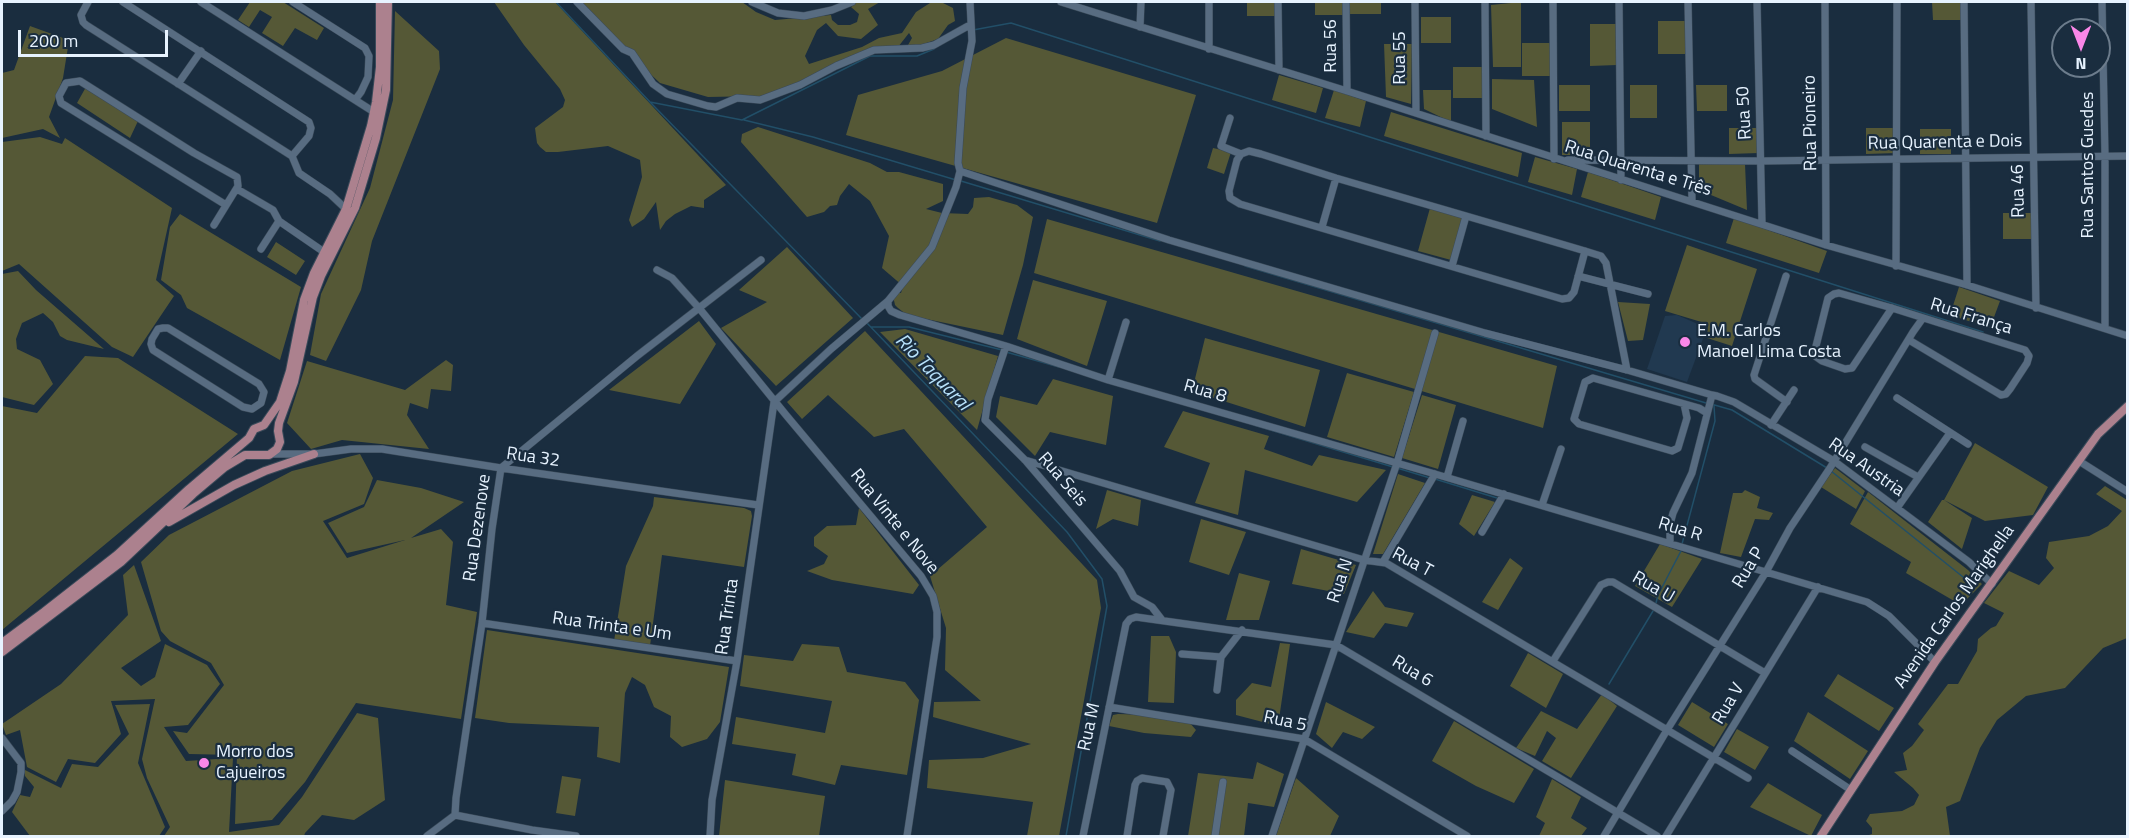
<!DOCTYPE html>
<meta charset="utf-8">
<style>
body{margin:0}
#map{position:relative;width:2129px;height:838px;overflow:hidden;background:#1a2d3f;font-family:"Titillium Web",sans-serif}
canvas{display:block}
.frame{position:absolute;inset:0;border:3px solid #e7f3ff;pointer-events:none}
.north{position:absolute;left:2051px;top:18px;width:60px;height:60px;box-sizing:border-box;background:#1a2d3f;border:2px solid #6c7c8c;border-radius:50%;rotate:180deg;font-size:16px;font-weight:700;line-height:24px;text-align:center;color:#e7f3ff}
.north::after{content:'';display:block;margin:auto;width:21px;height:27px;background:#fa87e8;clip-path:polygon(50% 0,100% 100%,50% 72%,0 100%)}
.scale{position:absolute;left:18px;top:30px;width:150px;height:27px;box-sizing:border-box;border:3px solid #e7f3ff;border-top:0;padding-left:8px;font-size:18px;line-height:21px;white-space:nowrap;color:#e7f3ff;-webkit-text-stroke:4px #1a2d3f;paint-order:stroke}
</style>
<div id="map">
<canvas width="2129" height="838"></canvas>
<div class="frame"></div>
<div class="north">N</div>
<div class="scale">200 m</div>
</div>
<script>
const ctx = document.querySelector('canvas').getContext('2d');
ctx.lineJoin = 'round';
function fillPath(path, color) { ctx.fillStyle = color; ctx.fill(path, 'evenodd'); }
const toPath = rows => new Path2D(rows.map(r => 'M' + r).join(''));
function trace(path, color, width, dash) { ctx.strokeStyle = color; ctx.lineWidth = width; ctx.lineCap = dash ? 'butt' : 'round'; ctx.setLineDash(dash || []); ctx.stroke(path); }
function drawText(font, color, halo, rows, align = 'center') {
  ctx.font = font + ' "Titillium Web",sans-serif'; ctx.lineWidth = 4.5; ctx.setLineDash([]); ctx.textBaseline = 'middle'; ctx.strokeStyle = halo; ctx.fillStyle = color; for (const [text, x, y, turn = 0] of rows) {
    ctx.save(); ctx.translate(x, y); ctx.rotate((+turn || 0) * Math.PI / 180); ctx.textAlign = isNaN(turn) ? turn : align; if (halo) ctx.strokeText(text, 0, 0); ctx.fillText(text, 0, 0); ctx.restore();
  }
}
fillPath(toPath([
 [1677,315,1707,328,1687,382,1647,369,1665,316]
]), '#213950');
fillPath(toPath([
 [250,2,283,2,324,28,317,40,295,28,283,46,262,33,272,17,260,10,249,27,238,20],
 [494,2,555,2,726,185,704,200,704,208,691,206,675,214,666,221,660,230,656,202,644,219,632,227,629,220,642,177,640,160,608,146,558,152,546,152,540,147,537,143,535,128,563,107,565,100,560,89,524,45],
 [573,2,742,2,756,12,775,20,831,15,832,20,838,25,850,25,857,22,859,14,851,7,857,2,880,2,868,9,878,25,861,39,838,36,826,23,817,30,805,56,809,64,862,47,879,38,902,33,916,12,930,3,941,2,953,8,955,21,948,25,938,39,918,46,909,48,908,45,912,38,909,33,898,47,842,63,800,85,761,96,708,97,660,83],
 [1247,2,1277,2,1277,16,1247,16],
 [1315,2,1345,2,1345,15,1315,15],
 [1350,2,1381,2,1381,14,1350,14],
 [1521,2,1521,67,1493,67,1491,5],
 [1932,2,1963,2,1963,20,1933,20],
 [395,11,439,51,440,69,372,241,361,290,326,361,310,355,321,294,370,188,393,100],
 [1421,17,1451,17,1451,43,1421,43],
 [1658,21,1685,21,1685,54,1658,54],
 [1590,24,1616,24,1617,65,1590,66],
 [30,26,63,38,68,47,63,78,49,117,60,138,43,129,2,138,2,73,14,70],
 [1006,38,1196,95,1157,223,846,135,858,95,942,71],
 [1522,43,1550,43,1550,76,1522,76],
 [1384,44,1412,44,1411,104,1386,97],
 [1453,67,1484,67,1484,98,1453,98],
 [1279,75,1323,88,1316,113,1272,100],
 [1492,79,1534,80,1537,127,1492,109],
 [1559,85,1590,85,1590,111,1559,111],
 [1630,85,1657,85,1657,118,1630,118],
 [1696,85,1727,85,1727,111,1697,111],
 [86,87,138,121,130,138,77,103],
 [1334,90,1366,101,1360,127,1325,118],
 [1423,90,1451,90,1451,122,1424,109],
 [1391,112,1522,153,1518,177,1384,136],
 [1562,122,1590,122,1590,155,1562,155],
 [758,127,870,163,887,172,899,172,943,184,943,201,926,209,942,213,968,214,973,207,974,198,989,197,1017,205,1033,217,1023,265,1003,335,907,315,898,308,895,305,892,291,901,293,903,286,882,268,889,236,870,201,849,184,840,196,837,205,830,206,824,212,807,217,741,142,742,134],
 [1729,128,1759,128,1759,153,1729,154],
 [1866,128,1897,128,1897,153,1866,154],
 [1920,129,1951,129,1951,154,1920,154],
 [40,137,62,144,65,138,172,208,156,280,174,296,133,357,112,347,19,264,2,271,2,142],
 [1213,148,1231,152,1224,174,1207,168],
 [1535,157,1577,169,1572,195,1528,182],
 [1699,164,1745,164,1747,210,1699,190],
 [1588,172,1661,197,1655,220,1581,197],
 [1430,208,1462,218,1463,222,1451,260,1418,251],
 [2003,213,2033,213,2033,239,2003,239],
 [180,214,301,287,280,360,187,308,181,295,161,280,170,227],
 [1734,218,1827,251,1819,273,1726,243],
 [1047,219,1557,366,1543,428,1034,273],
 [276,242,305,261,296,275,267,257],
 [1687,245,1757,269,1732,346,1707,338,1708,324,1665,311],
 [787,247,853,318,776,386,721,328,767,302,739,290],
 [18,271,36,290,104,349,67,340,60,336,53,322,43,313,22,323,16,339,17,349,40,360,53,384,34,405,2,397,2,274],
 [1033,280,1107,301,1087,366,1017,339],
 [1959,287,2000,301,1990,328,1950,315],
 [1618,302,1650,304,1643,340,1628,341],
 [699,321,716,344,680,404,609,390],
 [905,329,998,356,977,430,880,332],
 [865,331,1097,580,1101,608,1059,836,1027,836,1033,802,927,788,929,760,983,758,1031,744,933,717,934,702,981,701,945,670,946,628,930,576,987,527,904,429,874,437,828,395,802,419,787,402],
 [1205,338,1320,370,1305,427,1192,391],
 [85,356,118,358,238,434,2,630,2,406,37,413],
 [446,360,453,365,451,391,431,389,428,409,410,403,407,415,429,449,342,440,311,449,287,423,307,361,405,390],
 [1347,373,1414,392,1394,457,1327,437],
 [1053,379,1113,396,1106,445,1050,432,1035,456,996,417,1000,396,1037,405],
 [1422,395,1456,405,1438,469,1402,458],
 [1183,411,1269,436,1264,449,1312,466,1319,455,1386,470,1357,502,1245,470,1238,515,1195,503,1210,463,1164,447],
 [1975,443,2048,487,2033,515,1985,521,1944,500,1972,518,1962,549,1928,522,1942,500,1944,500],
 [360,454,373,478,364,504,323,521,347,558,405,540,347,553,328,523,364,507,377,480,421,488,464,502,411,538,441,529,453,542,446,605,477,612,461,719,356,703,305,782,272,820,235,824,237,755,189,754,173,731,187,733,224,685,211,663,170,641,161,631,141,562,169,535,292,471],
 [1835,468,1865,491,1856,509,1821,487],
 [1398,474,1425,483,1383,554,1373,554],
 [2105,486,2127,500,2127,638,2103,648,2065,688,2026,696,1997,720,1980,748,1960,801,1946,807,1950,836,1866,836,1872,834,1872,828,1866,821,1870,814,1902,811,1914,805,1919,795,1913,788,1894,772,1907,770,1903,753,1912,746,1924,730,1918,724,1948,684,1958,684,1977,651,1978,639,1991,628,1996,626,2004,613,1984,603,2009,571,2039,585,2054,568,2046,558,2049,542,2089,536,2108,526,2122,511,2096,494],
 [1107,490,1141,500,1138,526,1113,519,1096,529],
 [1745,490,1760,497,1757,508,1773,513,1769,520,1755,519,1741,557,1720,553,1733,493,1742,493],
 [1868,492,1968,570,1982,584,1961,605,1906,573,1911,562,1850,524],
 [1472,495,1495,502,1474,536,1459,524],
 [654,497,744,508,751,511,752,516,744,567,662,555,650,646,614,641,626,566,653,506],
 [859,508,919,585,913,594,832,580,807,571,824,564,828,556,814,546,814,537,827,526,856,525],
 [1201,519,1246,532,1229,575,1189,562],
 [1660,544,1702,559,1672,607,1635,586],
 [1301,549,1356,565,1344,594,1292,584],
 [1510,558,1523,568,1498,610,1482,602],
 [134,565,161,641,121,668,141,686,155,677,165,644,207,665,220,684,188,725,164,727,186,761,233,758,229,832,279,825,302,797,357,713,378,718,385,800,354,820,322,815,305,833,304,836,164,836,170,827,147,778,142,759,155,699,111,701,121,734,95,763,68,759,56,782,27,767,20,730,6,735,2,724,61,684,128,615,123,575],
 [1239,573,1270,581,1259,620,1226,620],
 [1373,591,1385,607,1414,613,1407,627,1385,623,1374,638,1346,632],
 [487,630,729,667,720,722,707,739,682,747,670,737,671,716,654,707,645,685,632,677,625,693,620,763,597,757,599,727,509,723,475,718],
 [1151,636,1169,636,1176,652,1174,703,1148,702],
 [1280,643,1290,644,1278,726,1236,715,1236,700,1252,683,1271,687],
 [802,644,839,647,847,672,905,682,919,700,907,775,841,765,835,785,792,775,796,754,732,744,736,717,825,733,832,701,740,686,744,655,793,661],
 [1528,653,1563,674,1546,708,1510,686],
 [1838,674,1894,708,1879,731,1824,696],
 [1602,694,1617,706,1571,778,1542,761,1556,738,1547,731,1535,756,1516,748,1541,711,1577,729],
 [1326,702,1375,727,1362,739,1343,732,1332,748,1316,734],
 [1692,702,1728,724,1714,747,1678,725],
 [150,704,138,763,165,827,159,836,30,836,12,812,20,795,30,797,34,787,25,776,25,770,61,788,72,764,98,767,129,734,115,705],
 [1808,712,1868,751,1850,779,1794,741],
 [1118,714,1151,715,1189,722,1196,730,1191,737,1144,733,1109,726,1113,715],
 [1454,721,1534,769,1514,803,1476,786,1432,761],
 [1737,729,1769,747,1755,770,1724,752],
 [1257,762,1284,774,1274,807,1248,803,1244,836,1188,836,1198,773,1253,779],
 [562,776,581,779,575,816,556,813],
 [1296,778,1339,816,1330,836,1276,836],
 [1552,779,1581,797,1571,818,1587,828,1581,836,1539,836,1545,823,1536,817],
 [725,780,825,796,819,836,719,836],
 [1768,783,1822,815,1811,836,1750,807]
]), '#555836');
trace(toPath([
 [556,2,650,102,862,319],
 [973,30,1011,23,1983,332],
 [650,102,742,120,870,56,917,56,934,49],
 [744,120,813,137,956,180],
 [961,181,1160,241],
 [1245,266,1706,403],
 [866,322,1067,532,1102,579,1107,606,1066,836],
 [871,327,909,327,1002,350],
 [1006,352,1059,367],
 [1711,404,1732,410,1827,468],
 [1254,425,1393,467],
 [1397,468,1430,478],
 [1831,471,1973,585],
 [1435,479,1497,498],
 [1682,544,1715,421,1714,406],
 [1656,603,1658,595,1682,549],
 [1609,684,1653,611]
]), '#224f68', 1.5);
const minor = toPath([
 [88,2,81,15,83,22,86,25,292,156,299,173,330,194,346,209],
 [123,2,309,122,311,128,309,136,292,156],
 [201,2,374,112],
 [293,2,365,48,369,56,368,77,361,92,355,100],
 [577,2,623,49,632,53,653,84,667,94,708,106,716,107,737,98,760,100,800,85,836,66,874,50,922,48,934,45,968,26,971,29],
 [752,2,778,13,804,16,832,10,852,2],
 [1061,2,1347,91,1826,245,1967,285,2128,336],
 [1209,2,1209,49],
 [1278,2,1279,70],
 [1346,2,1347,91],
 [1415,2,1416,113],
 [1485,2,1486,136],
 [1553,2,1554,159],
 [1619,2,1621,180],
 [1688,2,1692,201],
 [1757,2,1762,223],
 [1825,2,1826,245],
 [1964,2,1967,285],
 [2031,2,2036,308],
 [2102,2,2105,156,2105,328],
 [1140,27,1141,2],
 [178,84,201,51],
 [1230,118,1221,146,1241,154],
 [1568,160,1762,161,2128,156],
 [960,171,1169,240,1485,333,1627,370,1712,395],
 [237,189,273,210,279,221,324,252],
 [214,225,238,186,237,177,194,153,80,81,66,83,59,96,61,103,226,205],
 [1322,227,1336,178],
 [261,249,279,221],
 [1585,251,1574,292,1569,298,1562,299,1240,204,1230,198,1229,191,1237,160,1241,154,1249,151,1261,154,1336,178,1504,227,1585,251,1601,256,1606,263,1627,370],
 [1452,266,1466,216],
 [1896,266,1897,2],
 [657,270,672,278,699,308,786,415,921,576,933,596,937,612,937,637,907,836],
 [1578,276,1648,294],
 [1786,276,1754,375,1755,379,1787,402],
 [888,301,888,306,891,311,900,315,1006,346,1108,380,1435,474,1867,602,1889,616,1935,662],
 [1892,308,1852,368,1845,369,1822,361,1815,356,1815,350,1828,298,1834,294,1839,293,1892,308,2025,350,2029,356,2027,363,2010,389,2006,394,2001,395,1909,340],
 [163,328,168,328,259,384,264,392,261,403,252,409,243,407,153,350,151,344,152,339,158,329,163,328],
 [1006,346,988,399,985,420,1025,460,1120,571,1134,597,1152,607,1162,620],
 [1108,380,1126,322],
 [1897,398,1968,444],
 [1684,404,1687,418,1678,448,1672,451,1579,424,1574,419,1585,382,1593,378,1699,408,1707,413],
 [1771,425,1794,390],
 [1865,447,1918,477],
 [270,454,314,454,351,449,382,449,501,468,758,505],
 [1025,460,1364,560,1386,563,1748,778],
 [2079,461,2128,492],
 [1447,477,1463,421],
 [1542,505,1561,449],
 [1897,508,1950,433],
 [1482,532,1504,494],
 [1670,543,1670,524,1673,513,1692,473,1712,395,1717,396,1734,402,1834,461,1969,562,1992,584],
 [1383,562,1435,474],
 [482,623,737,661],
 [1182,654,1221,657,1242,630],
 [1553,661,1601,585,1608,582,1613,582,1765,673],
 [1217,690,1221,657],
 [1109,707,1304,739,1467,836],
 [2,738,21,763,21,772,17,792,12,801,2,811],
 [1792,751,1851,790],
 [455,815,532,830,576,836],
 [427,836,455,815,456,798,482,623,492,529,501,468,637,356,761,260],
 [710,836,712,800,737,661,774,402,831,349,888,301,932,247,956,187,960,171,958,163,963,88,972,41,970,2],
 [1083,836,1126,624,1130,619,1136,617,1336,645,1657,836],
 [1127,836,1135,785,1137,781,1142,778,1167,782,1171,790,1163,836],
 [1215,836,1223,782],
 [1272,836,1397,463,1435,333],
 [1604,836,1667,730,1766,572,1790,528,1830,468,1913,332,1923,318],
 [1666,836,1818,587]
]);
const major = toPath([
 [169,522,234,485,265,471,314,454],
 [2,643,44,612,117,555,189,489,249,438,254,429,264,425,280,402,290,371,304,300,314,273,346,209,371,126,376,102,380,67,380,2],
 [2,652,121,562,193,494,225,467,245,455,269,455,277,449,280,442,278,431,279,423,294,382,313,297,321,276,355,208,376,138,386,90,388,2],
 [1821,836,1935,662,2098,434,2128,406]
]);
trace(minor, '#3a4a59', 8);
trace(major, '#3a4a59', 10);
trace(minor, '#586c81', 7);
trace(major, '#ac818e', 8);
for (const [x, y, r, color] of [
 [1685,342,6,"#fa87e8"],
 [204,763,6,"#fa87e8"]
]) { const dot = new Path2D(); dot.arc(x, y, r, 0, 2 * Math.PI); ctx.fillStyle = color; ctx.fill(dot); trace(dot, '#1a2d3f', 2); }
drawText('18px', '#e7f3ff', '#1a2d3f', [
 ["Rua 56",1332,46,-90],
 ["Rua 55",1401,58,-90],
 ["Rua 50",1745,113,-93],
 ["Rua Pioneiro",1811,123,-91],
 ["Rua Quarenta e Dois",1945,143,-1],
 ["Rua Santos Guedes",2089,165,-90],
 ["Rua Quarenta e Três",1638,169,17],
 ["Rua 46",2019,191,-91],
 ["Rua França",1971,317,17],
 ["Rua 8",1205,392,16],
 ["Rua 32",533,458,8],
 ["Rua Austria",1866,468,35],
 ["Rua Seis",1062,480,49],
 ["Rua Vinte e Nove",894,522,51],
 ["Rua Dezenove",478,528,-82],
 ["Rua R",1680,530,17],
 ["Rua T",1412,563,28],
 ["Rua P",1749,568,-59],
 ["Rua N",1341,581,-72],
 ["Rua U",1653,588,30],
 ["Avenida Carlos Marighella",1955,607,-55],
 ["Rua Trinta",728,617,-82],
 ["Rua Trinta e Um",612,627,8],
 ["Rua 6",1412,672,31],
 ["Rua V",1729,704,-59],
 ["Rua 5",1285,722,12],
 ["Rua M",1090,727,-78]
]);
drawText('18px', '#e7f3ff', '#1a2d3f', [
 ["E.M. Carlos",1697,332],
 ["Manoel Lima Costa",1697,353],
 ["Morro dos",216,753],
 ["Cajueiros",216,774]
], 'left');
drawText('italic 20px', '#b7e1fa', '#1a2d3f', [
 ["Rio Taquaral",932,373,46]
]);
</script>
